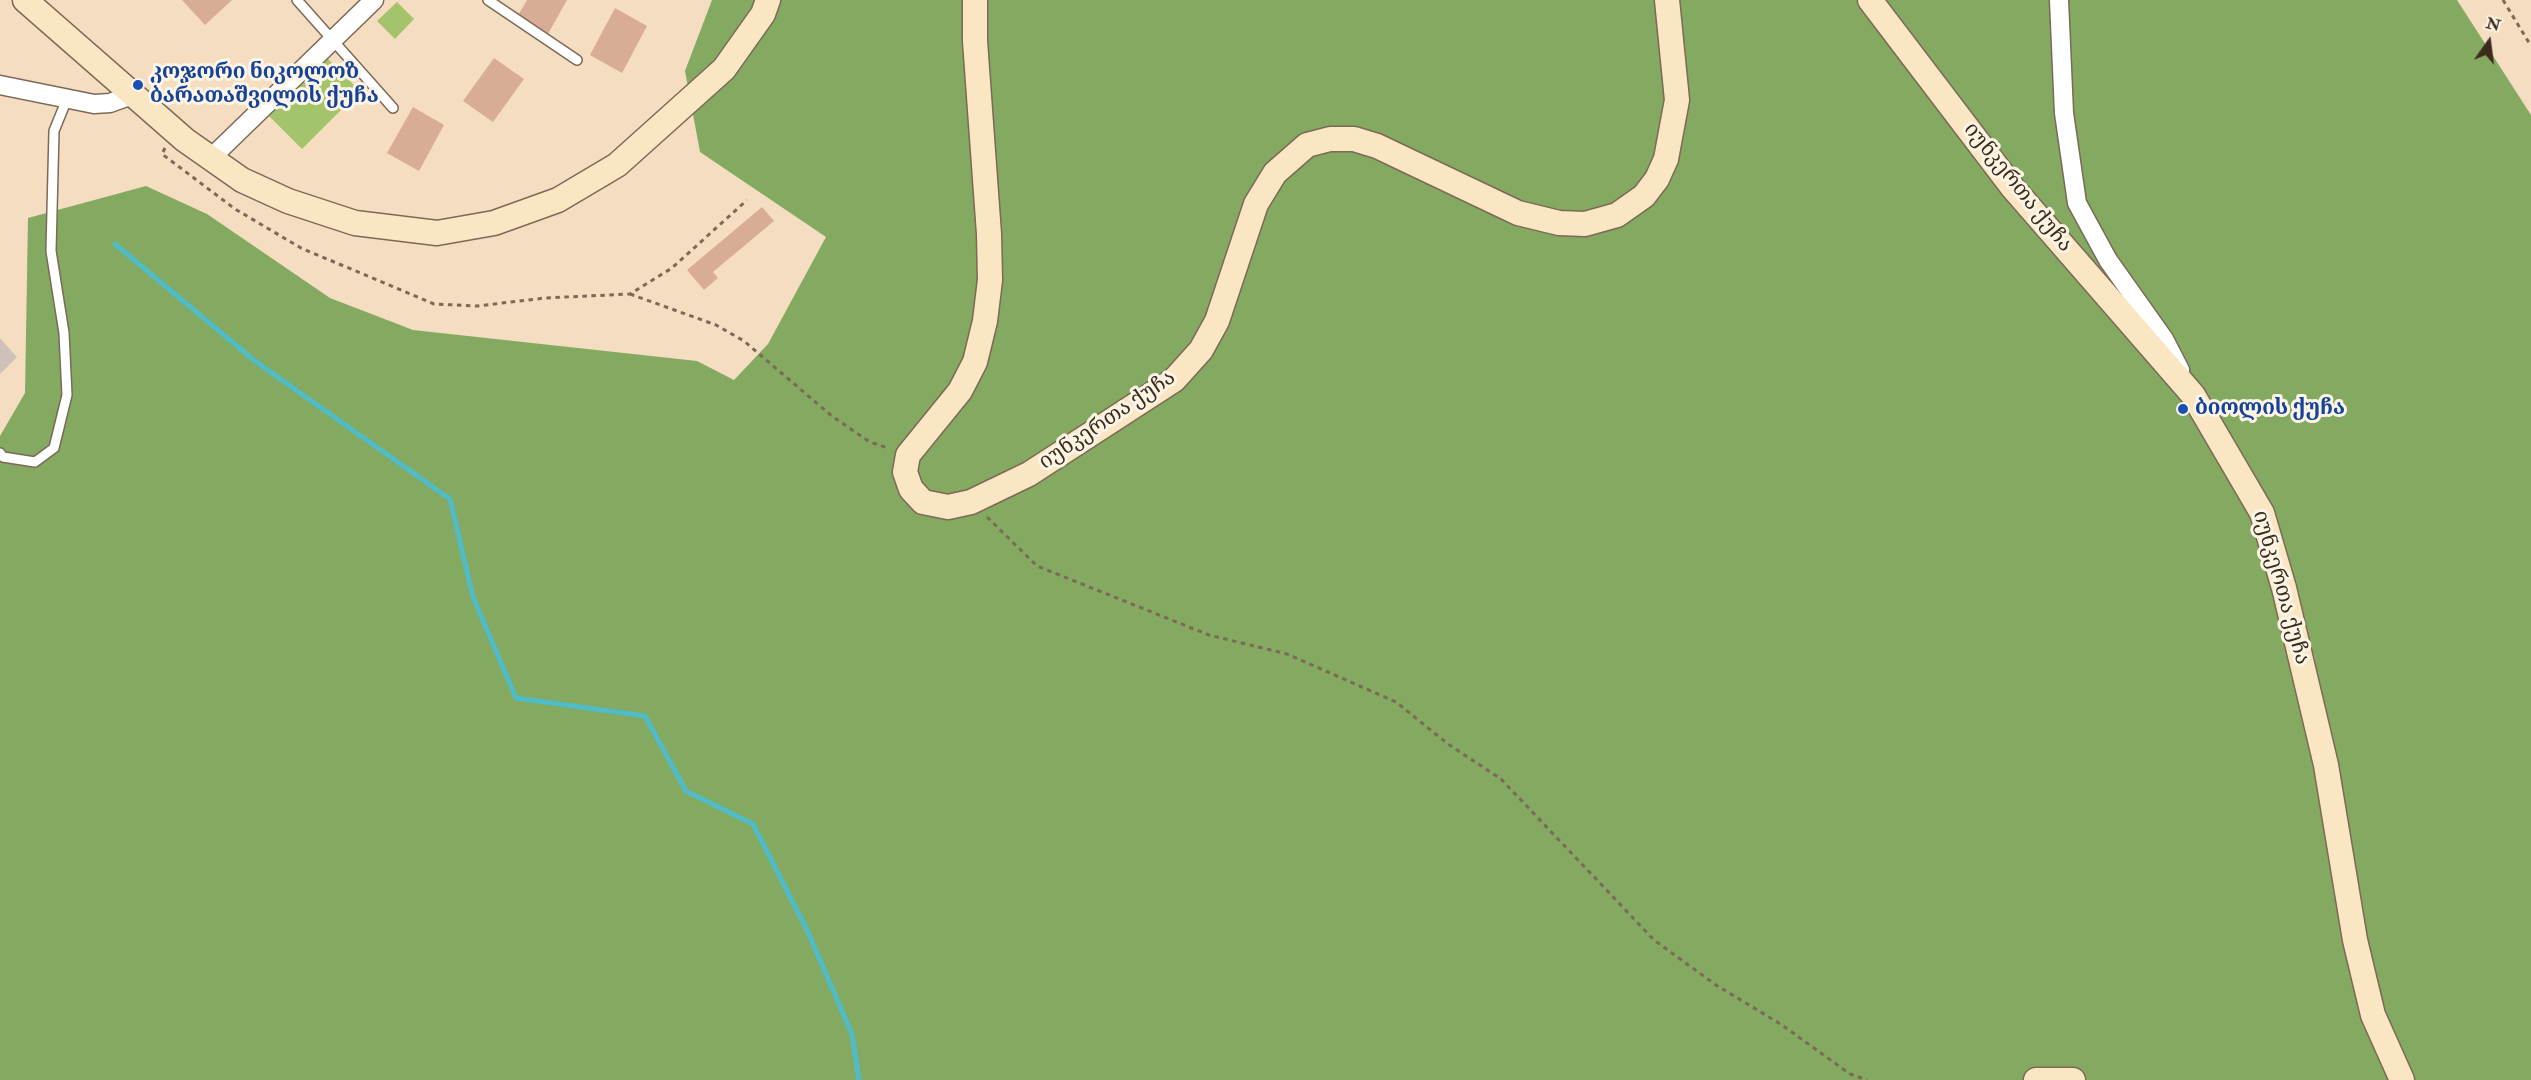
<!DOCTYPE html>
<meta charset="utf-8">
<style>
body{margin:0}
#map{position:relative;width:2531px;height:1080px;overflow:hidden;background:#f5ddc1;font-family:"IM FELL Double Pica",serif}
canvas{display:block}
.north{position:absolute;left:2459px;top:12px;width:60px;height:60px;-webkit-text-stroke:4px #fcf5e5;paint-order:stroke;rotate:14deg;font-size:16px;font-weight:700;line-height:24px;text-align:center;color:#3b2a1e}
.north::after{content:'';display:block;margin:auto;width:21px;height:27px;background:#3b2a1e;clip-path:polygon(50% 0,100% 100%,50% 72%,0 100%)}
</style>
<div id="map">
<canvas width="2531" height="1080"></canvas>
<div class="north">N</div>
</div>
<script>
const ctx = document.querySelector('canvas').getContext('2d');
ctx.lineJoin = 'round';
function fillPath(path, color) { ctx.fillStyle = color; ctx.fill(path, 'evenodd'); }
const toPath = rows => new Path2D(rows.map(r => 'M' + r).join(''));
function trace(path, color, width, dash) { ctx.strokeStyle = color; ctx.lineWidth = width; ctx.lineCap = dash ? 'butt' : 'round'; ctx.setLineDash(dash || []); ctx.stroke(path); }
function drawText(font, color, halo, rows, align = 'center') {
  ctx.font = font + ' "IM FELL Double Pica","Noto Serif Georgian",serif'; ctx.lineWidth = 6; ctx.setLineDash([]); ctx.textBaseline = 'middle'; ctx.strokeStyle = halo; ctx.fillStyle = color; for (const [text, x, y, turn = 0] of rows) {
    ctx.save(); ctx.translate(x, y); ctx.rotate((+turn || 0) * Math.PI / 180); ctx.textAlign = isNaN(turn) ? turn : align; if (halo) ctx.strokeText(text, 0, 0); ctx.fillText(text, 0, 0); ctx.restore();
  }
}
fillPath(toPath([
 [0,338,17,357,0,374]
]), '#cfc1ba');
fillPath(toPath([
 [397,2,414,19,395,39,377,21],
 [327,58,360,91,302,149,269,116]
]), '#a4c46c');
fillPath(toPath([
 [712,0,2457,0,2531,115,2531,1080,0,1080,0,436,25,393,28,218,146,186,207,214,330,298,413,330,697,361,734,380,768,344,826,237,700,152,685,71]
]), '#83aa60');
trace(toPath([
 [115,244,255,361,450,499,473,597,516,698,645,716,686,791,753,824,807,930,852,1034,859,1080]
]), '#4fbcc8', 5);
fillPath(toPath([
 [182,0,232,0,205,25],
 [527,0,567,0,548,34,517,17],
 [615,8,647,26,622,73,590,55],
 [494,58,524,79,493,122,463,101],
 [413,107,444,125,419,171,387,153],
 [762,207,774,221,713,272,718,278,704,290,687,270]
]), '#d9ad95');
const service = toPath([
 [297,0,393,108],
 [488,0,577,60],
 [0,453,3,457,35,462,54,448,67,395,64,333,51,251,54,131,67,99]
]);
const minor = toPath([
 [2059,0,2064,113,2077,203,2108,260,2164,339,2180,370],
 [0,85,94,104,110,103,132,95],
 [210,159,374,0]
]);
const secondary = toPath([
 [25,0,185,140,242,180,288,201,355,223,437,233,494,223,558,200,617,165,724,69,763,14,768,0],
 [975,0,975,41,989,234,990,280,985,321,975,362,960,391,908,455,905,472,911,489,923,502,948,507,971,502,1029,474,1174,380,1201,350,1217,321,1256,204,1275,173,1307,145,1330,139,1354,139,1377,146,1518,213,1559,223,1585,224,1617,215,1644,196,1657,179,1666,159,1677,100,1667,0],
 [1870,0,2013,188,2193,395,2262,513,2284,588,2326,765,2355,940,2373,1015,2402,1080],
 [2036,1080,2073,1080]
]);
trace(service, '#7c6957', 12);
trace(minor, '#7c6957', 21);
trace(secondary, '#7c6957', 27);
trace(toPath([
 [2503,0,2531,46],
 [165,148,162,154,235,209,301,248,434,304,477,306,545,298,630,294,672,268,747,200],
 [630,294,716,325,744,341,833,417,870,442,888,448],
 [987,517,1037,566,1209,635,1287,654,1396,702,1448,744,1501,779,1654,940,1716,985,1782,1025,1850,1074,1867,1080]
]), '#7c6957', 3, [4.5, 4.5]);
trace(service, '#fff', 9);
trace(minor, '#fff', 18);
trace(secondary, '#fbe6c4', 24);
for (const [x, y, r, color] of [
 [138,85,6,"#1a4fb4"],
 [2183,409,6,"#1a4fb4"]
]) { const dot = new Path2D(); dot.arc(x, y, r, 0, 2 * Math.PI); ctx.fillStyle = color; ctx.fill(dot); trace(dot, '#fcf5e5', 2); }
drawText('bold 21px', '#164399', '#fcf5e5', [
 ["კოჯორი ნიკოლოზ",150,73],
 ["ბარათაშვილის ქუჩა",150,97],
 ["ბიოლის ქუჩა",2195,409]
], 'left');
drawText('21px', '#3b2a1e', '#fcf5e5', [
 ["იუნკერთა ქუჩა",2017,188,51],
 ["იუნკერთა ქუჩა",1108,421,-34],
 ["იუნკერთა ქუჩა",2280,588,74]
]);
</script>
